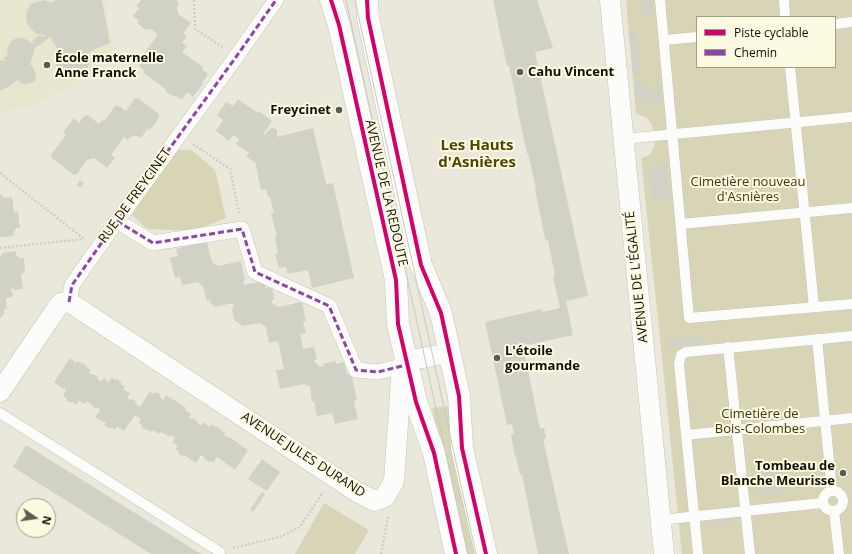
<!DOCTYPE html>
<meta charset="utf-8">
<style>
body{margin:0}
#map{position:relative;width:852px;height:554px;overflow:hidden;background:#e9e8db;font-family:"Open Sans",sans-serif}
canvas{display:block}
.legend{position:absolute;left:696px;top:16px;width:140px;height:52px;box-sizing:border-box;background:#fdfae2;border:1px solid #9e9c8a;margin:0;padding:5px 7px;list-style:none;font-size:12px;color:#100f07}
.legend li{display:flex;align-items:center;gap:8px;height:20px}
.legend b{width:20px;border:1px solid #9e9c8a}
.north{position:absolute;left:16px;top:498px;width:40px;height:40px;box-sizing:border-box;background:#fdfae2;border:1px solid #9e9c8a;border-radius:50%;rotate:103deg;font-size:11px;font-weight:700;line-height:16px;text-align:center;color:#100f07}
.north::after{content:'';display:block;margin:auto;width:14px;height:18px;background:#5c5b51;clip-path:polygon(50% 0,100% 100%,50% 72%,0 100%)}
</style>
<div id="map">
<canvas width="852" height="554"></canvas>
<ul class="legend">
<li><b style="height:5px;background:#d6006c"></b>Piste cyclable</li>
<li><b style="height:5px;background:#8e44ad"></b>Chemin</li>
</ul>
<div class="north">N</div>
</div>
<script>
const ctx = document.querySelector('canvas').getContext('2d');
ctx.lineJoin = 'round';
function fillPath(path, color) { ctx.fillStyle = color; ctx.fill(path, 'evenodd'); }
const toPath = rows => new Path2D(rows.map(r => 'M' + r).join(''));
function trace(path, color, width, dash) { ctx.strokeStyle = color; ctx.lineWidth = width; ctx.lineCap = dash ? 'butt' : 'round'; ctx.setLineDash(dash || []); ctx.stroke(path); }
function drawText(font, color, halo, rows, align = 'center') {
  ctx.font = font + ' "Open Sans",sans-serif'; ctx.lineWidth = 4; ctx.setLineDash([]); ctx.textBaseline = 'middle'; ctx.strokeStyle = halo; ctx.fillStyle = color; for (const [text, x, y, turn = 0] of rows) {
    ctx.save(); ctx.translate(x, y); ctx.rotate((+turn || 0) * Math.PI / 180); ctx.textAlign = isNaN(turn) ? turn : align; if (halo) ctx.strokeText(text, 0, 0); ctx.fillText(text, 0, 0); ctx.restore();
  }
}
fillPath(toPath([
 [0,0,105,0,113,50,77,81,38,105,0,112]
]), '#e8e6ce');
fillPath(toPath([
 [626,0,852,0,852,554,682,554,660,339,641,158,648,156,652,151,655,143,653,129,651,123,646,117,636,114],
 [697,17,835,17,835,67,697,67],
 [173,150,191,150,215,170,226,218,194,231,147,229,132,215],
 [448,406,481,554,464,554,432,408],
 [324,503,369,530,355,554,295,554]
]), '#d8d5b7');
fillPath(toPath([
 [44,0,52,3,56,0,102,0,110,43,93,50,88,54,89,58,89,64,87,69,84,74,79,77,70,78,62,75,58,70,56,65,56,59,57,53,59,51,50,37,37,47,36,46,30,64,33,67,35,72,36,76,35,81,30,83,25,84,21,83,17,80,8,87,0,91,0,60,5,61,6,60,4,59,6,55,8,57,7,49,11,41,17,38,23,38,29,41,31,44,33,43,33,40,40,35,43,37,46,35,37,34,32,30,27,23,26,17,27,11,30,5,30,4],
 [141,0,178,0,177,2,179,4,177,7,178,14,191,23,183,34,187,36,182,43,187,46,182,52,203,67,202,69,208,74,202,83,203,84,193,97,187,92,182,100,176,96,175,97,166,92,165,89,143,72,145,71,139,66,144,59,141,57,157,36,156,33,151,29,146,30,137,23,139,21,133,16,139,8,136,6],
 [493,0,537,0,553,48,535,52,588,296,566,301,573,335,523,346,540,429,544,428,546,438,543,439,569,554,538,554,522,475,520,475,516,456,515,456,511,435,514,434,512,424,507,425,485,322,542,309,542,312,560,308,553,276,555,276,548,240,546,241,544,234,535,189,536,189,528,153,527,154,516,102,517,102,509,66,507,66],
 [642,0,651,0,653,14,643,15],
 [637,30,641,75,633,75,629,31],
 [634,80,641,80,642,89,660,87,661,103,644,105,643,98,636,98],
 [138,98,159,114,159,118,150,130,148,128,141,138,137,136,130,137,128,140,124,137,111,155,115,158,107,168,94,158,87,160,77,174,74,175,52,158,51,155,66,135,63,133,74,118,79,123,84,116,88,115,99,124,102,120,104,121,115,106,117,105,126,111,134,99],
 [238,99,258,113,259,111,272,121,263,134,265,135,270,129,272,128,276,129,277,130,277,137,313,128,326,184,333,183,354,278,312,288,308,270,288,274,286,267,279,268,275,254,278,253,275,237,277,236,271,213,274,213,270,197,268,197,266,189,261,190,255,161,253,161,246,156,249,153,236,144,239,139,233,135,229,141,216,131,223,120,217,115,226,102,233,106],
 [667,164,670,199,653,200,651,184,649,185,647,174,651,173,650,166],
 [80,180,84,183,81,188,77,185],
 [0,194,4,198,12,197,14,212,18,212,20,228,16,228,13,233,14,236,2,237,0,236],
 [206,239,212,262,218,266,241,261,245,280,243,281,244,285,265,281,266,288,272,287,274,300,272,300,272,303,278,307,302,302,306,321,303,322,306,333,300,334,303,349,314,347,317,359,314,360,315,363,320,367,324,366,323,364,335,361,336,364,344,362,347,374,351,373,357,400,354,401,358,419,335,424,332,413,317,416,314,401,312,402,310,387,304,384,280,389,276,370,284,369,278,341,269,343,266,327,259,323,243,326,234,320,232,308,234,307,233,303,215,307,211,304,210,300,207,301,203,286,197,282,182,285,180,277,175,278,170,258,178,256,176,249,187,246,187,243],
 [16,251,16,255,20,258,24,258,25,273,21,274,23,289,15,290,12,288,11,290,13,295,12,297,7,298,6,300,7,309,4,309,4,314,0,319,0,257,3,253],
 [702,335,703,343,669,347,668,339],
 [70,358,76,363,77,361,81,363,81,362,87,366,86,367,91,370,89,373,92,375,93,374,98,377,97,378,101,381,104,378,109,382,112,377,115,380,116,379,121,382,121,384,125,387,123,389,130,393,127,398,130,400,131,399,136,402,135,404,140,407,150,391,154,394,156,392,161,395,160,397,163,400,166,395,182,405,186,408,185,410,191,414,189,418,192,419,193,418,198,422,198,423,201,426,203,422,210,427,211,424,216,427,216,426,225,433,224,435,230,438,231,438,248,450,235,470,217,457,213,463,210,461,209,462,203,458,204,457,201,455,196,463,184,455,183,457,178,453,179,452,176,449,178,446,172,442,175,438,171,435,169,437,164,433,164,434,161,432,159,434,153,430,151,432,147,429,146,430,141,427,142,425,139,423,141,419,135,415,124,431,117,426,115,430,111,427,110,429,104,425,106,423,95,417,100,410,97,407,96,409,87,401,85,404,79,401,76,405,72,402,71,403,66,400,67,398,63,396,66,390,64,388,63,389,54,382],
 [26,445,201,554,151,554,13,467],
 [262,459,280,472,267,491,248,479],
 [781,471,783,493,759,496,757,473],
 [262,492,265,494,253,512,250,510],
 [729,518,730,524,713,526,713,520]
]), '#d2d1c6');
const service = toPath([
 [660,0,689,318,852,304],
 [784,0,785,17],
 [835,24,852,22],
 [664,40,697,37],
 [790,67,814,307],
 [623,139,852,117],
 [681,224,852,208],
 [817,339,832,490],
 [728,347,750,554],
 [0,413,220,552],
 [686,435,852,418],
 '823 501a10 10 0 1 1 20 0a10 10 0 1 1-20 0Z',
 [834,511,839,554],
 [660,520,822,503],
 [698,554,679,364,681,355,686,352,852,336]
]);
const pedestrian = toPath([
 [117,221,153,243,242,229,255,272,329,306,356,370,378,372,402,366],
 [69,302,72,285,117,221,236,57,276,0]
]);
const minor = toPath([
 [610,0,664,554],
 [0,392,57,308,61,303,69,302,357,492,375,501,385,497,394,481,402,366,406,361,450,353]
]);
const secondary = toPath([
 [331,0,339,25,396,280,398,324,416,402,434,453,456,554],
 [367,0,368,18,421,265,441,313,459,396,462,448,486,554]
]);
trace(service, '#c4c3ba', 11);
trace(pedestrian, '#c4c3ba', 16);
trace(minor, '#c4c3ba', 21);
trace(secondary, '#c4c3ba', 23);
trace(toPath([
 [194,0,195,29,224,48],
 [193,144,230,169,239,213],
 [0,173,84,239],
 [0,248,83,239],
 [233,548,282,536,300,527,323,492],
 [381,554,388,517]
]), '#cecdc9', 2.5, [2, 2]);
trace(service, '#fcfcfa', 10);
trace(pedestrian, '#fcfcfa', 15);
trace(minor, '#fcfcfa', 20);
trace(secondary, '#fcfcfa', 22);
trace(toPath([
 [346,0,468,554],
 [355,0,476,554]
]), '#c9c8c4', 1);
trace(toPath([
 [117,221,153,243,242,229,255,272,329,306,356,370,378,372,402,366],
 [69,302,72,285,117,221,236,57,276,0]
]), '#8e44ad', 3, [6, 3]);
trace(toPath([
 [331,0,339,25,396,280,398,324,416,402,434,453,456,554],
 [367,0,368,18,421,265,441,313,459,396,462,448,486,554]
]), '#d6006c', 4);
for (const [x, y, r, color] of [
 [47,65,4,"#5c5b51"],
 [520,72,4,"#5c5b51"],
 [339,110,4,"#5c5b51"],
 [497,358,4,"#5c5b51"],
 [843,473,4,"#5c5b51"]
]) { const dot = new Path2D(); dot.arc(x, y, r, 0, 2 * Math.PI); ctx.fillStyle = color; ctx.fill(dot); trace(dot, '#fdfae2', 1.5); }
drawText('bold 13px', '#100f07', '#fdfae2', [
 ["École maternelle",55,58],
 ["Anne Franck",55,73],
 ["Cahu Vincent",528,72],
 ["Freycinet",331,110,"right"],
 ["L'étoile",505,351],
 ["gourmande",505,366],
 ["Tombeau de",835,466,"right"],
 ["Blanche Meurisse",835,481,"right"]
], 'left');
drawText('13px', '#393614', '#fdfae2', [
 ["Cimetière nouveau",748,182],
 ["d'Asnières",748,197],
 ["Cimetière de",760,414],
 ["Bois-Colombes",760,429]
]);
drawText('13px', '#100f07', '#fdfae2', [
 ["AVENUE DE LA REDOUTE",386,193,77],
 ["RUE DE FREYCINET",135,196,-54],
 ["AVENUE DE L'ÉGALITÉ",637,277,-96],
 ["AVENUE JULES DURAND",303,455,33]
]);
drawText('bold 15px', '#4c4501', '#fdfae2', [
 ["Les Hauts",477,146],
 ["d'Asnières",477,163]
]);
</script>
